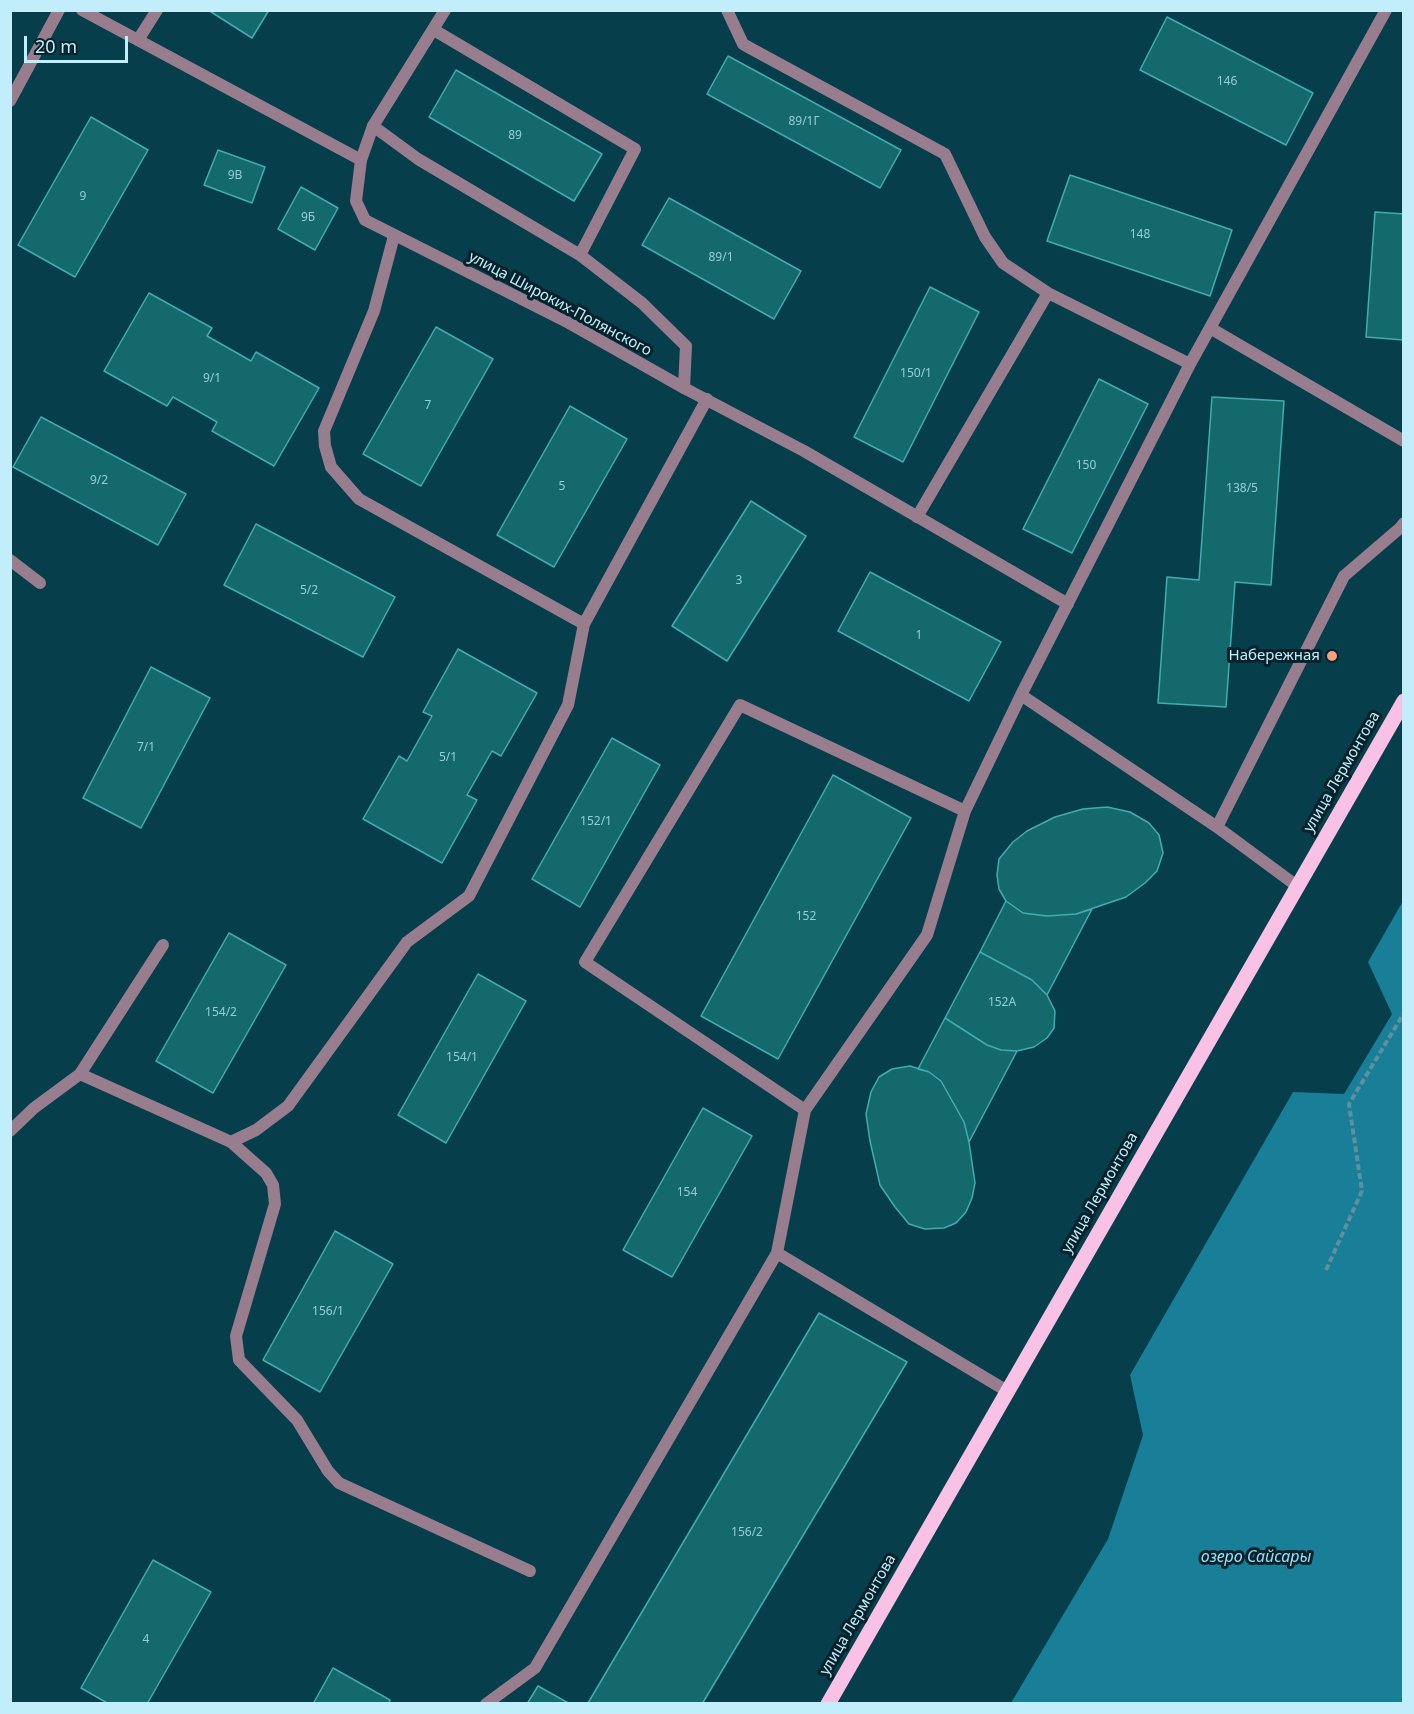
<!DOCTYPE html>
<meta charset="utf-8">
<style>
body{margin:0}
#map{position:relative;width:1414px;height:1714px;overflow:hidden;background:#073e4b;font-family:"Noto Sans",sans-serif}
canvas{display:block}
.frame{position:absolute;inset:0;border:12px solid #c2edfb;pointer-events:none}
.scale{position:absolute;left:24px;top:36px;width:104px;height:27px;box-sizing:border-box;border:3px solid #c2edfb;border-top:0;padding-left:8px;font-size:18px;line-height:21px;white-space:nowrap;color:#c2edfb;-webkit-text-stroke:4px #04222b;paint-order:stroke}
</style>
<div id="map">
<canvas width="1414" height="1714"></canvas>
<div class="frame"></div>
<div class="scale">20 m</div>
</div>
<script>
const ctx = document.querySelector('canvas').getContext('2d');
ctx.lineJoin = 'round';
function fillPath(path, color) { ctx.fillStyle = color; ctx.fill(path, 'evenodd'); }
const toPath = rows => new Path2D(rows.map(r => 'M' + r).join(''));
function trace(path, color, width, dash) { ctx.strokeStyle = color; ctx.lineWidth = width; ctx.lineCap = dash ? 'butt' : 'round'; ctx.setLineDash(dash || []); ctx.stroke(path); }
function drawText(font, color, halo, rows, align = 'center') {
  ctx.font = font + ' "Noto Sans",sans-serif'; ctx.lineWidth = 6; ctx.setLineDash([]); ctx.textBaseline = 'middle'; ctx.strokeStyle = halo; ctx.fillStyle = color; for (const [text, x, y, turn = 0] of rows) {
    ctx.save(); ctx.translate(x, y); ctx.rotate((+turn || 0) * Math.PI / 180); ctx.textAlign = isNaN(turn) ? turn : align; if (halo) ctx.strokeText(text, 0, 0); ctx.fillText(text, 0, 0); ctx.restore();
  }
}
fillPath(toPath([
 [1403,901,1403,1703,1011,1703,1108,1539,1143,1435,1130,1375,1293,1092,1344,1094,1392,1014,1368,962]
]), '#197e97');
const building = toPath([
 [208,10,269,10,252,38,208,10],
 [1167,17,1313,93,1286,145,1140,70,1167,17],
 [728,56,901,150,880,188,707,94,728,56],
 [456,70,602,154,574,201,429,117,456,70],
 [91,117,148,150,75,277,18,245,91,117],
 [218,150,265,167,252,203,204,185,218,150],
 [1070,175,1232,230,1210,296,1047,241,1070,175],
 [301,187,338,208,315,250,278,229,301,187],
 [669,198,801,271,774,319,642,245,669,198],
 [1375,212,1404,214,1404,340,1366,337,1375,212],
 [930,287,979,312,903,462,854,437,930,287],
 [149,293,212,328,207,336,251,361,256,352,319,388,274,466,212,431,217,422,173,397,167,406,104,371,149,293],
 [436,327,493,359,421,486,363,454,436,327],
 [1099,379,1148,404,1072,553,1023,529,1099,379],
 [1212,397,1284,401,1271,585,1235,582,1226,707,1158,703,1167,577,1199,580,1212,397],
 [570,406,627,439,554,567,497,535,570,406],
 [41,417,186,494,158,545,13,467,41,417],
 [751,501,806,536,727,661,672,626,751,501],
 [256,524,395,597,363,657,224,585,256,524],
 [870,572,1001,642,969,701,838,631,870,572],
 [458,649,537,693,501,756,492,751,467,795,477,800,442,863,363,819,399,756,407,761,432,716,423,712,458,649],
 [151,667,210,698,141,828,83,798,151,667],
 [612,738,660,765,580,907,532,879,612,738],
 [833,775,911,818,778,1059,701,1016,833,775],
 [1107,807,1130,812,1149,823,1159,835,1163,853,1157,871,1145,883,1126,897,1076,914,1047,916,1023,913,1006,901,999,889,997,875,999,859,1013,842,1027,831,1055,817,1083,809,1107,807],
 [1006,901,1023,913,1047,916,1076,914,1092,909,1047,995,1032,980,980,952,1006,901],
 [229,933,286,965,213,1093,156,1061,229,933],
 [980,952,1032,980,1047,995,1055,1011,1054,1028,1047,1038,1034,1047,1017,1051,1001,1050,987,1045,945,1018,980,952],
 [478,974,526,1001,446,1143,398,1115,478,974],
 [945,1018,987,1045,1001,1050,1017,1051,969,1142,964,1122,941,1081,929,1072,918,1069,945,1018],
 [910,1066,929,1072,941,1081,964,1122,969,1142,975,1183,972,1198,966,1212,956,1223,944,1228,925,1229,909,1224,895,1207,880,1185,870,1141,866,1114,871,1092,879,1077,892,1069,910,1066],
 [703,1108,752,1136,672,1277,623,1250,703,1108],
 [335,1231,393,1264,320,1392,263,1360,335,1231],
 [819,1313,907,1362,702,1704,588,1703,819,1313],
 [153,1560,211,1592,147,1704,109,1704,81,1688,153,1560],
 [333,1668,390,1700,389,1704,313,1704,333,1668],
 [538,1686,570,1704,527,1704,538,1686]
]);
fillPath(building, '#14696d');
trace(building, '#42acb2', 1.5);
trace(toPath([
 [1326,1270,1362,1191,1349,1104,1404,1013]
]), '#5f909d', 4, [6, 3]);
trace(toPath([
 [727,10,743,44,750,48,945,154,985,237,1003,263,1048,293,1190,364],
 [434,30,635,149,580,255],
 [138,40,157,10],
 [10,101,59,10],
 [373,126,418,159,580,255,642,303,686,346,684,388],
 [394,236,374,311,324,431,325,446,331,467,359,499,584,624],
 [1210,328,1404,441],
 [917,517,1048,293],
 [10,560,40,583],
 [1021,695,1217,827,1297,886],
 [1217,827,1344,576,1400,528,1404,523],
 [80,1074,163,945],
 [805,1110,585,962,740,705,965,811],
 [10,1131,34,1108,80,1074,231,1142,256,1130,288,1106,407,942,469,896,568,705,584,624,707,399],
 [231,1142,266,1173,273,1185,275,1204,236,1336,239,1360,297,1420,328,1471,339,1483,530,1571],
 [777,1253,1007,1391],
 [486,1704,535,1668,777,1253,805,1110,927,935,965,811,1021,695,1190,364,1386,10]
]), '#987d8e', 12);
trace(toPath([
 [82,10,361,160,356,201,365,220,569,323,684,388,804,451,1068,604],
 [361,160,373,126,445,10]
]), '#987d8e', 12);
trace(toPath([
 [828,1704,1404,701]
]), '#fac1e6', 15);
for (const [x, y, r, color] of [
 [1332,656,6,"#f39f82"]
]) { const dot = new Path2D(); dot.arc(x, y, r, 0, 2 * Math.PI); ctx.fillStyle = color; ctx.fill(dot); trace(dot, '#04222b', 2); }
drawText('12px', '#96ccd8', null, [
 ["146",1227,82],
 ["89/1Г",804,122],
 ["89",515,136],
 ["9В",235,176],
 ["9",83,197],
 ["9Б",308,218],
 ["148",1140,235],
 ["89/1",721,258],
 ["150/1",916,374],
 ["9/1",212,379],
 ["7",428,406],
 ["150",1086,466],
 ["9/2",99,481],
 ["5",562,487],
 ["138/5",1242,489],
 ["3",739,581],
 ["5/2",309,591],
 ["1",919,636],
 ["7/1",146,748],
 ["5/1",448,758],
 ["152/1",596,822],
 ["152",806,917],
 ["152А",1002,1003],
 ["154/2",221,1013],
 ["154/1",462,1058],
 ["154",687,1193],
 ["156/1",328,1312],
 ["156/2",747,1533],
 ["4",146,1640]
]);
drawText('15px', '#c2edfb', '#04222b', [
 ["улица Широких-Полянского",560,304,28],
 ["улица Лермонтова",1342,772,-60],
 ["улица Лермонтова",1100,1193,-60],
 ["улица Лермонтова",858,1615,-60]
]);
drawText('15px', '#c2edfb', '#04222b', [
 ["Набережная",1320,656]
], 'right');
drawText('italic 16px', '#9bdff5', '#04222b', [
 ["озеро Сайсары",1256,1557]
]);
</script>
